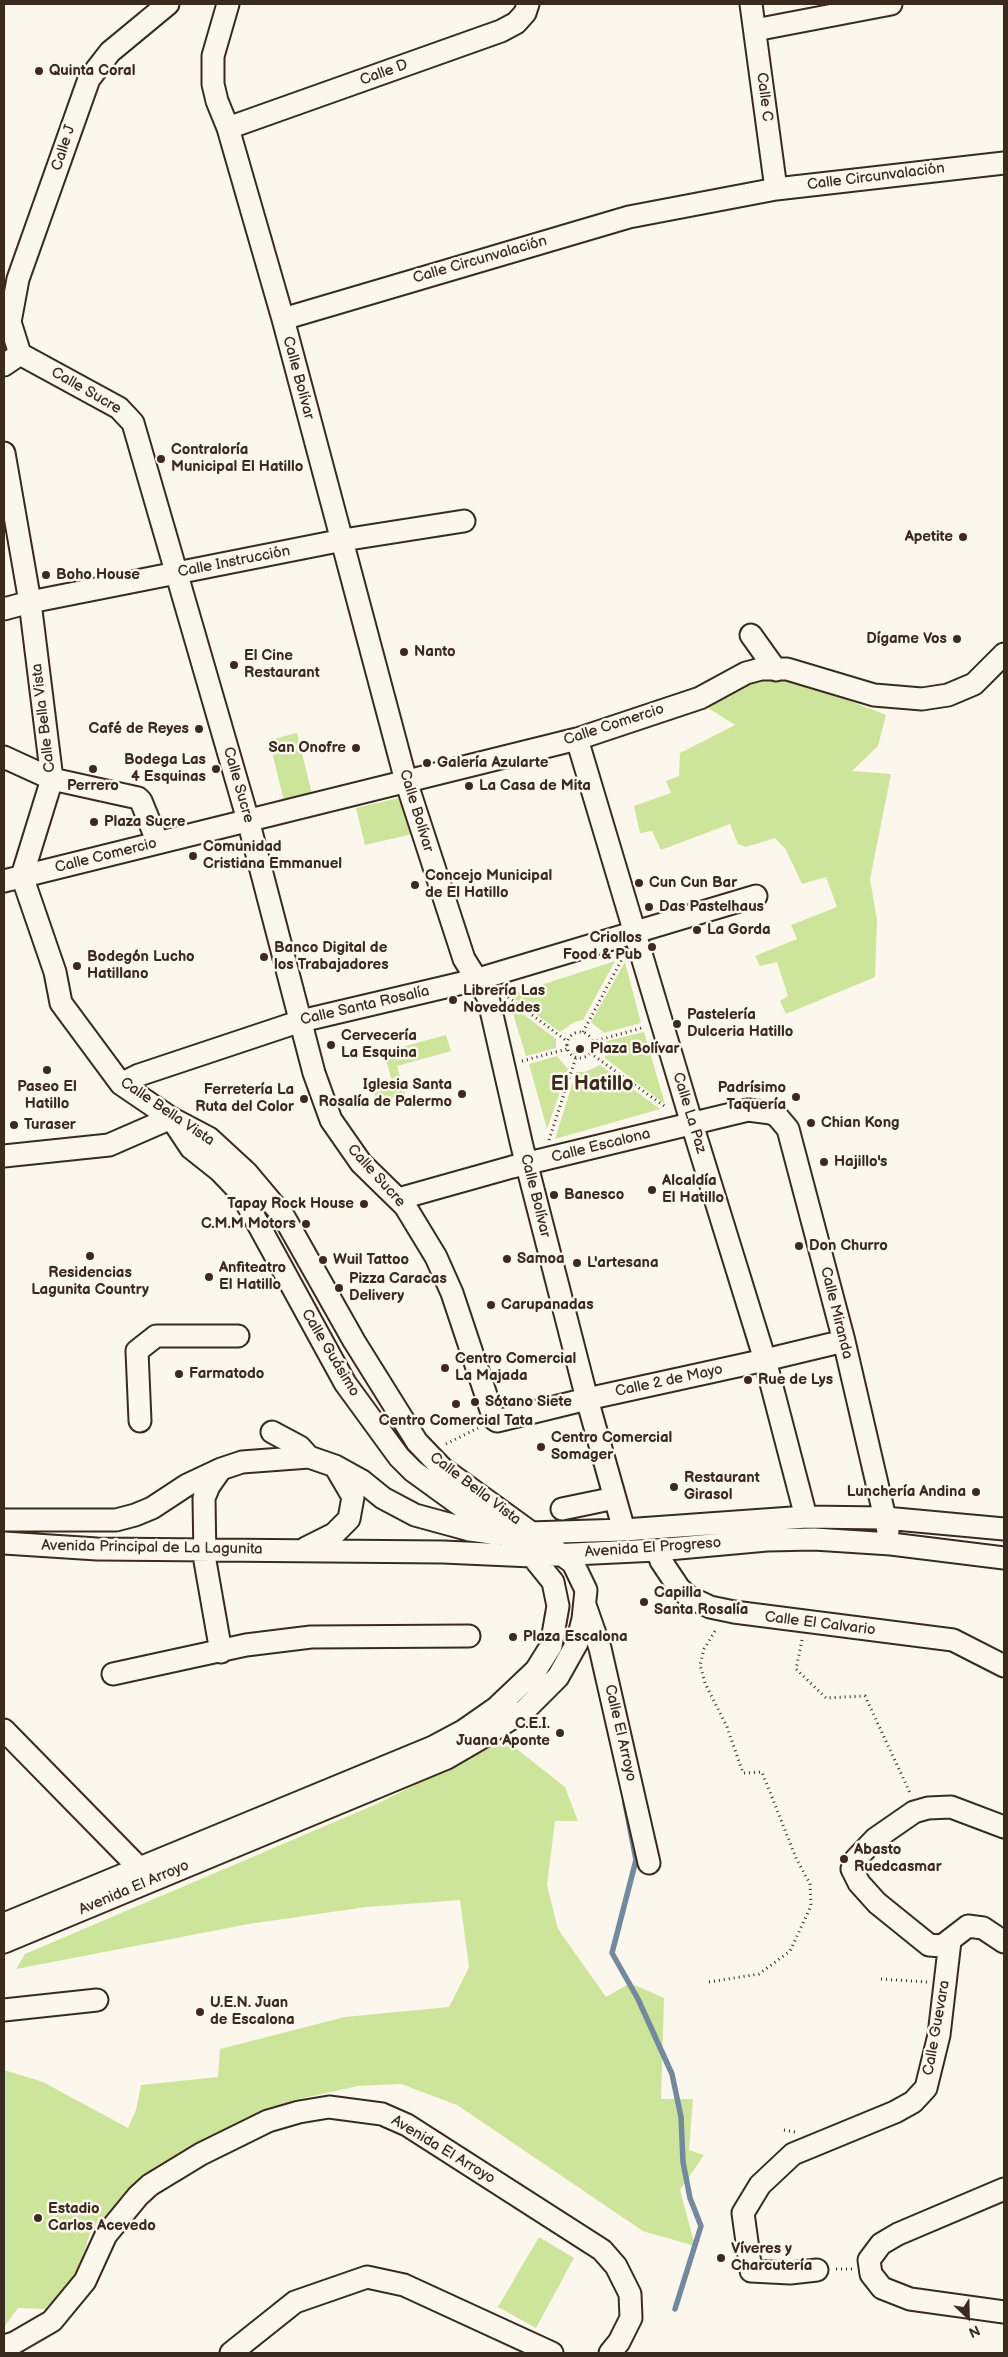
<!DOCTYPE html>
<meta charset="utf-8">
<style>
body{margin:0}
#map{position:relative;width:1008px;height:2357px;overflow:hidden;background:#fbf7ec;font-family:"Balsamiq Sans",sans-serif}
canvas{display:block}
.frame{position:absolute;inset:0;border:5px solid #3b2a1e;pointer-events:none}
.north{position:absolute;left:943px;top:2292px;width:50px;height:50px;-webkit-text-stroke:4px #fbf7ec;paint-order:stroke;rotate:156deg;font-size:14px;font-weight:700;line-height:20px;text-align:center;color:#3b2a1e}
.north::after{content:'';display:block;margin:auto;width:18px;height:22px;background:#3b2a1e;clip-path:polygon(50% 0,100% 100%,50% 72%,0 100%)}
</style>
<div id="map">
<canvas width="1008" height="2357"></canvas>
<div class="frame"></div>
<div class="north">N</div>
</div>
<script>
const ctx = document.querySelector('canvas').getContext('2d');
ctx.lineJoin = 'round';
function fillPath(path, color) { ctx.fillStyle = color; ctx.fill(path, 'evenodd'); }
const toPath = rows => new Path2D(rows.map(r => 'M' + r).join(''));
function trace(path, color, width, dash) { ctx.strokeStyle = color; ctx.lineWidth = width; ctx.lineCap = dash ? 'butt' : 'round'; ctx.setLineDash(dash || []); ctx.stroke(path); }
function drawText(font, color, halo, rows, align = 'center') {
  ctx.font = font + ' "Balsamiq Sans",sans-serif'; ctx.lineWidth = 5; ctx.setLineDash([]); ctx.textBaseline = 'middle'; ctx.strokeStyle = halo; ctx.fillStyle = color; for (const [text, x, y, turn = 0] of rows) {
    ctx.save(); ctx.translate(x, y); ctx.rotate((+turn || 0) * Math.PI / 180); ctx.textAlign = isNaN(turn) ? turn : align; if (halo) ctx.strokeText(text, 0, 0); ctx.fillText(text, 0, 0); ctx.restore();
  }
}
fillPath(toPath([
 [764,675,799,681,886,715,878,746,852,771,891,774,870,879,877,920,875,977,786,1014,780,1001,788,996,777,962,760,966,755,956,797,939,791,925,837,907,826,877,802,884,786,850,775,838,746,847,738,844,730,824,661,850,652,831,640,833,634,806,671,793,666,781,679,776,680,753,735,725,699,702],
 [297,733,313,798,285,805,269,740],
 [403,797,412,834,365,845,356,808],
 [615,961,583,1020,574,1022,560,1032,510,995],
 [625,962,641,1023,604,1033,591,1022],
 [510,1004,556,1039,556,1048,526,1056],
 [644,1032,665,1104,605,1058,607,1041],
 [446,1035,451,1051,397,1066,405,1094,377,1102,373,1088,392,1082,384,1052],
 [557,1056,568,1069,547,1129,529,1064],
 [600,1065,660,1109,555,1139,576,1072,585,1072],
 [504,1739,565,1787,578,1821,555,1821,547,1885,558,1929,606,1997,630,1983,664,1998,661,2099,693,2099,689,2150,704,2155,680,2190,695,2246,643,2231,457,2105,401,2084,358,2086,294,2100,147,2172,90,2233,75,2281,49,2309,18,2308,4,2327,4,2070,43,2082,128,2128,136,2110,141,2085,218,2077,220,2049,345,2017,449,2007,469,1967,460,1900,366,1907,249,1924,16,1969,25,1954,379,1803],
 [539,2237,574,2258,536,2328,498,2307]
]), '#cde59a');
trace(toPath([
 [625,1803,636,1860,612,1953,638,1999,672,2074,681,2117,683,2162,690,2198,701,2226,675,2309]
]), '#72899e', 5.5);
const minor = toPath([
 [168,4,110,52,89,79,18,279,10,322,20,354,119,408,133,423,248,820,314,1073,331,1120,361,1163,405,1206,436,1257,452,1293,494,1419,497,1421,587,1399,765,1360,844,1341],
 [228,4,213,56,213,84,217,101,228,128,283,319,406,781,464,959,488,997,522,1146,587,1399,624,1530],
 [751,4,776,189],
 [755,30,891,4],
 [228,128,501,31,516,23,525,13,528,4],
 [283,319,629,217,776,189,1004,163],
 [4,365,20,354],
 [4,453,30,602,52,779,22,876,55,972,61,1003,121,1084,171,1118,209,1138,247,1173,284,1217,354,1341,417,1442,442,1468,573,1563,586,1590,583,1619,577,1643,558,1677,525,1710,478,1740,447,1758,4,1942],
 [4,609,30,602,343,540,464,521],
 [751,635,776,670],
 [577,739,692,1124,765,1360,806,1517],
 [4,757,52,779,138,798,141,801,158,843],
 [4,881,577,739,700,698,746,673,761,669,787,669,874,695,922,699,948,695,974,684,1004,654],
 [121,1084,139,1075,301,1021,475,980,756,896],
 [4,1156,109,1145,171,1118,191,1148,220,1171,241,1193,345,1383,399,1457,413,1471,464,1508,506,1534,532,1556,553,1582,558,1606,551,1646,536,1670,496,1708,463,1731,433,1747,4,1924],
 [398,1199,512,1167,748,1110,771,1113,777,1116,788,1129,844,1341,888,1531],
 [140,1421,137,1351,156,1336,238,1336],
 [272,1432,300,1447,309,1457],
 [221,1469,209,1486,204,1498,205,1561,221,1652],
 [562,1509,615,1498],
 [4,1520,116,1520,135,1515,152,1508,187,1485,221,1469,242,1462,309,1457,335,1466,362,1481,383,1498,415,1515,470,1530,499,1534],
 [529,1533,624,1530,806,1517,885,1518,1004,1529],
 [4,1543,97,1549,443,1552,532,1556,657,1550,767,1540,814,1539,891,1544,1004,1558],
 [306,1548,334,1534,349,1519,353,1497,336,1468],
 [657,1550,661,1561,679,1588,689,1597,710,1607,734,1612,953,1640,1004,1666],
 [585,1605,600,1648,649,1863],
 [113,1674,246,1645,311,1637,469,1636],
 [4,1730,148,1877],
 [1004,1827,951,1807,928,1808,914,1812,875,1839,856,1859,852,1869,859,1883,877,1903,929,1945,942,1946,968,1926,983,1928,1004,1942],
 [4,2010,97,2000],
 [1004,2189,898,2234,881,2244,869,2260,871,2274,882,2288,910,2299,1004,2312],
 [817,2270,790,2273,751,2271,743,2213,760,2185,793,2154,895,2112,913,2102,926,2088,939,2035,950,1941],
 [4,2346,14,2343,52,2321,85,2281,106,2235,138,2196,150,2185,201,2154,268,2121,299,2112,329,2107,382,2114,407,2125,602,2250,616,2266,630,2294,631,2318,619,2342,610,2353],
 [231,2353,295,2302,367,2277,404,2285,552,2353]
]);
trace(minor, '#3b2a1e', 25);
trace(toPath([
 [508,997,567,1041],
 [583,1032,622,959],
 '567 1045a13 13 0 1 1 26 0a13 13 0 1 1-26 0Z',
 [592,1042,645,1027],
 [590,1053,667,1108],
 [522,1061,567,1049],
 [549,1140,576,1057],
 [446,1444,478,1428],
 [802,1640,796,1669,826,1698,865,1696,911,1795],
 [881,1979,927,1982],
 [709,1982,759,1974,790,1951,811,1906,810,1884,796,1858,762,1772,743,1773,727,1727,705,1683,700,1665,704,1649,717,1628],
 [784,2130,795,2132],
 [836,2269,852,2269]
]), '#3b2a1e', 3, [1, 4]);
trace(minor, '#fbf7ec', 21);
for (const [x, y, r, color] of [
 [39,71,5,"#3b2a1e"],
 [161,459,5,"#3b2a1e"],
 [963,537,5,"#3b2a1e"],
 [46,575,5,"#3b2a1e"],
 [957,639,5,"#3b2a1e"],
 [404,652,5,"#3b2a1e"],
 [234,665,5,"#3b2a1e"],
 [199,729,5,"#3b2a1e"],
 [356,748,5,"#3b2a1e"],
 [427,763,5,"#3b2a1e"],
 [93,769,5,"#3b2a1e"],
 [216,769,5,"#3b2a1e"],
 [469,786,5,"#3b2a1e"],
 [94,822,5,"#3b2a1e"],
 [193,856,5,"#3b2a1e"],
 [639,883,5,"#3b2a1e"],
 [415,885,5,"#3b2a1e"],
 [649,907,5,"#3b2a1e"],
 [697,930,5,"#3b2a1e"],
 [652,947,5,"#3b2a1e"],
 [264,957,5,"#3b2a1e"],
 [77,966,5,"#3b2a1e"],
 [453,1000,5,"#3b2a1e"],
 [677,1024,5,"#3b2a1e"],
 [331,1045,5,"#3b2a1e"],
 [580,1049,5,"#3b2a1e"],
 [47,1070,5,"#3b2a1e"],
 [462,1094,5,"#3b2a1e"],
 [796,1097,5,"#3b2a1e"],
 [304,1099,5,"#3b2a1e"],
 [811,1123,5,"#3b2a1e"],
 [14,1125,5,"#3b2a1e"],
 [824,1162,5,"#3b2a1e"],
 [652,1190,5,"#3b2a1e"],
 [554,1195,5,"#3b2a1e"],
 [364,1204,5,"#3b2a1e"],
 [306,1224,5,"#3b2a1e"],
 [799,1246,5,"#3b2a1e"],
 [90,1256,5,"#3b2a1e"],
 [507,1259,5,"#3b2a1e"],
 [323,1260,5,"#3b2a1e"],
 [577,1263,5,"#3b2a1e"],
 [209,1277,5,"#3b2a1e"],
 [339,1288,5,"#3b2a1e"],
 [491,1305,5,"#3b2a1e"],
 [445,1368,5,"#3b2a1e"],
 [179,1374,5,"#3b2a1e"],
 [748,1380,5,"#3b2a1e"],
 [475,1402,5,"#3b2a1e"],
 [456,1404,5,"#3b2a1e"],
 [541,1447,5,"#3b2a1e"],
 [674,1487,5,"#3b2a1e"],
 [976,1492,5,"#3b2a1e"],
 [644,1602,5,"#3b2a1e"],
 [513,1637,5,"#3b2a1e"],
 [560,1733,5,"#3b2a1e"],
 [844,1859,5,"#3b2a1e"],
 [200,2012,5,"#3b2a1e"],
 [38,2218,5,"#3b2a1e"],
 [721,2258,5,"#3b2a1e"]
]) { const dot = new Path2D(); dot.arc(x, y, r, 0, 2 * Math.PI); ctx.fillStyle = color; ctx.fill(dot); trace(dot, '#fbf7ec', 2); }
drawText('bold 15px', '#3b2a1e', '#fbf7ec', [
 ["Quinta Coral",49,71],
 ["Contraloría",171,450],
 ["Municipal El Hatillo",171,467],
 ["Apetite",953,537,"right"],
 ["Boho House",56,575],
 ["Dígame Vos",947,639,"right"],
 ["Nanto",414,652],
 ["El Cine",244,656],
 ["Restaurant",244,673],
 ["Café de Reyes",189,729,"right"],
 ["San Onofre",346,748,"right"],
 ["Bodega Las",206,760,"right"],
 ["4 Esquinas",206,777,"right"],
 ["Galería Azularte",437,763],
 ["Perrero",93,786,"center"],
 ["La Casa de Mita",479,786],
 ["Plaza Sucre",104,822],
 ["Comunidad",203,847],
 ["Cristiana Emmanuel",203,864],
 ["Concejo Municipal",425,876],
 ["de El Hatillo",425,893],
 ["Cun Cun Bar",649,883],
 ["Das Pastelhaus",659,907],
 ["La Gorda",707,930],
 ["Criollos",642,938,"right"],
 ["Food & Pub",642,955,"right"],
 ["Banco Digital de",274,948],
 ["los Trabajadores",274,965],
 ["Bodegón Lucho",87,957],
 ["Hatillano",87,974],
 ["Librería Las",463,991],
 ["Novedades",463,1008],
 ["Pastelería",687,1015],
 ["Dulceria Hatillo",687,1032],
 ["Cervecería",341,1036],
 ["La Esquina",341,1053],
 ["Plaza Bolívar",590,1049],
 ["Iglesia Santa",452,1085,"right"],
 ["Rosalía de Palermo",452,1102,"right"],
 ["Paseo El",47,1087,"center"],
 ["Hatillo",47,1104,"center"],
 ["Padrísimo",786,1088,"right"],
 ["Taquería",786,1105,"right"],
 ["Ferretería La",294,1090,"right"],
 ["Ruta del Color",294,1107,"right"],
 ["Chian Kong",821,1123],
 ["Turaser",24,1125],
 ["Hajillo's",834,1162],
 ["Alcaldía",662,1181],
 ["El Hatillo",662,1198],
 ["Banesco",564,1195],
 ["Tapay Rock House",354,1204,"right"],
 ["C.M.M Motors",296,1224,"right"],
 ["Don Churro",809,1246],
 ["Samoa",517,1259],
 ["Wuil Tattoo",333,1260],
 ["L'artesana",587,1263],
 ["Anfiteatro",219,1268],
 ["El Hatillo",219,1285],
 ["Residencias",90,1273,"center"],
 ["Lagunita Country",90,1290,"center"],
 ["Pizza Caracas",349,1279],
 ["Delivery",349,1296],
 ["Carupanadas",501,1305],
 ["Centro Comercial",455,1359],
 ["La Majada",455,1376],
 ["Farmatodo",189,1374],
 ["Rue de Lys",758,1380],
 ["Sótano Siete",485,1402],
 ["Centro Comercial Tata",456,1421,"center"],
 ["Centro Comercial",551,1438],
 ["Somager",551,1455],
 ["Restaurant",684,1478],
 ["Girasol",684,1495],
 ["Lunchería Andina",966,1492,"right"],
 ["Capilla",654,1593],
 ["Santa Rosalía",654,1610],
 ["Plaza Escalona",523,1637],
 ["C.E.I.",550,1724,"right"],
 ["Juana Aponte",550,1741,"right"],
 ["Abasto",854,1850],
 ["Ruedcasmar",854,1867],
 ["U.E.N. Juan",210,2003],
 ["de Escalona",210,2020],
 ["Estadio",48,2209],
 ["Carlos Acevedo",48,2226],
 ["Víveres y",731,2249],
 ["Charcutería",731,2266]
], 'left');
drawText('15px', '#3b2a1e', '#fbf7ec', [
 ["Calle D",384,73,-20],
 ["Calle C",764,97,83],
 ["Calle J",64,148,-72],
 ["Calle Circunvalación",876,177,-7],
 ["Calle Circunvalación",480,260,-16],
 ["Calle Bolívar",298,378,75],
 ["Calle Sucre",86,391,30],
 ["Calle Instrucción",234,562,-11],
 ["Calle Bella Vista",44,718,-97],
 ["Calle Comercio",614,725,-18],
 ["Calle Sucre",238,785,74],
 ["Calle Bolívar",416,811,73],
 ["Calle Comercio",106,856,-14],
 ["Calle Santa Rosalía",365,1006,-13],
 ["Calle Bella Vista",167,1112,34],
 ["Calle La Paz",689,1113,73],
 ["Calle Escalona",601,1146,-14],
 ["Calle Sucre",376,1176,48],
 ["Calle Bolívar",535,1196,76],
 ["Calle Miranda",836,1313,76],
 ["Calle Guásimo",330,1353,59],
 ["Calle 2 de Mayo",669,1381,-12],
 ["Calle Bella Vista",475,1489,37],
 ["Avenida Principal de La Lagunita",152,1548,1],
 ["Avenida El Progreso",653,1548,-4],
 ["Calle El Calvario",820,1624,7],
 ["Calle El Arroyo",620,1733,77],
 ["Avenida El Arroyo",134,1888,-23],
 ["Calle Guevara",937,2028,-80],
 ["Avenida El Arroyo",443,2150,31]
]);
drawText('bold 20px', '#3b2a1e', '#fbf7ec', [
 ["El Hatillo",592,1085]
]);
</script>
